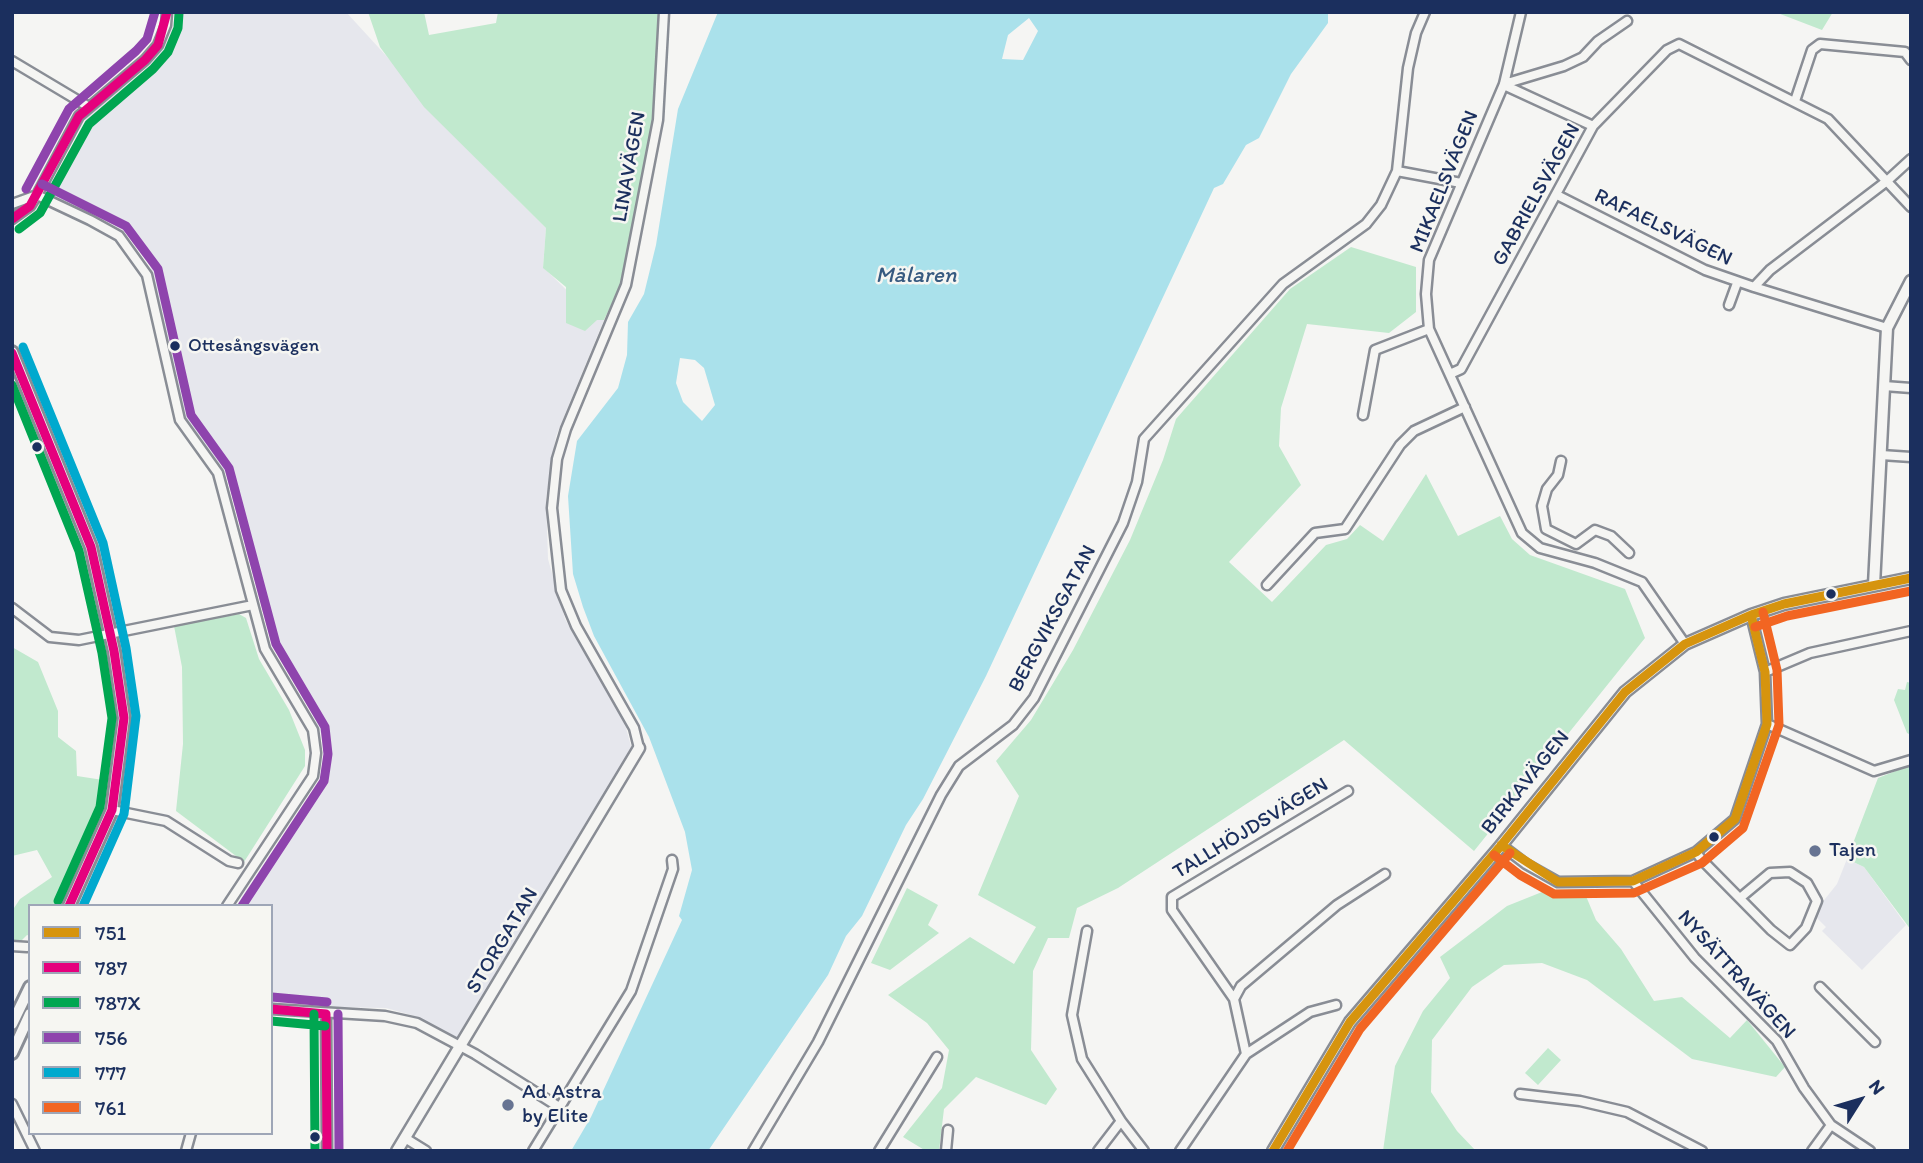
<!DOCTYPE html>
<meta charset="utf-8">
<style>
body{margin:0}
#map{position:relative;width:1923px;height:1163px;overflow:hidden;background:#f5f5f3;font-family:Itim,sans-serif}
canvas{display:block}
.frame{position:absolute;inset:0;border:14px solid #1b2f5e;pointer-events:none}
.legend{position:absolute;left:28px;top:904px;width:245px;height:231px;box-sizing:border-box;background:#f6f6f2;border:2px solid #9ea6b7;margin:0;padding:9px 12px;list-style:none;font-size:21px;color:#1b2f5e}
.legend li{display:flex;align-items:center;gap:14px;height:35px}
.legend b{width:35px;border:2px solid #9ea6b7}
.north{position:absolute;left:1825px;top:1065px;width:70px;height:70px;-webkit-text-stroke:5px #f6f6f2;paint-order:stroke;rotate:53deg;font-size:19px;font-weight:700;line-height:28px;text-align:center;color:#1b2f5e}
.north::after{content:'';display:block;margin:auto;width:24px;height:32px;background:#1b2f5e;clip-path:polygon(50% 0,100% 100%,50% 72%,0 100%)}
</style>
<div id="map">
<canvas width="1923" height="1163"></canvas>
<div class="frame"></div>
<ul class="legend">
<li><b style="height:9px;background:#d6940e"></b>751</li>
<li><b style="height:9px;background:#e5007d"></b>787</li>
<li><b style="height:9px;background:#00a651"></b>787X</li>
<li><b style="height:9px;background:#8e44ad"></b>756</li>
<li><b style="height:9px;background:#00a9ce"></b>777</li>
<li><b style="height:9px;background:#f26522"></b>761</li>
</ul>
<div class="north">N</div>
</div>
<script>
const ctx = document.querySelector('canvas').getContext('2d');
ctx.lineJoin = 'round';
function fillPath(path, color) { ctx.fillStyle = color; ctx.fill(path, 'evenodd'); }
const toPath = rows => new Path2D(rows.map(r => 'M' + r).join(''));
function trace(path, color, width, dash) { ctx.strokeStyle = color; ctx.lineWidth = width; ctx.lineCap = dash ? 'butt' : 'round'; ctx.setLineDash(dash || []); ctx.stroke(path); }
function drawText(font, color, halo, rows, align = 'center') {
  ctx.font = font + ' Itim,sans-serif'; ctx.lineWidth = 5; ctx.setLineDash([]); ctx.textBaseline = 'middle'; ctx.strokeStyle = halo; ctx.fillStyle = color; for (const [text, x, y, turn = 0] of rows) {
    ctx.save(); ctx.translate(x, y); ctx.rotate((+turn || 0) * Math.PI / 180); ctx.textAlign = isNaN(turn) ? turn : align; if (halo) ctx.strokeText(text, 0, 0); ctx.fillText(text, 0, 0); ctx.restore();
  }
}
fillPath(toPath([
 [176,12,346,12,401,72,426,108,546,228,543,267,597,320,604,320,556,436,546,498,548,559,565,619,625,724,632,750,458,1040,418,1017,386,1008,271,1006,271,906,236,906,321,779,324,741,308,703,273,646,226,474,186,419,150,265,129,235,108,221,56,198,51,188,87,117,148,67,168,39],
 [1847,859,1864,867,1906,925,1862,970,1822,931,1826,927,1813,914,1837,884]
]), '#e6e7ed');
fillPath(toPath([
 [368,12,424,12,429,35,496,23,498,12,658,12,656,105,630,252,622,282,604,320,597,320,585,331,566,323,566,287,543,268,546,228,424,107,380,47],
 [1775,12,1833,12,1822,30],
 [1351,247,1416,267,1416,312,1389,333,1307,324,1281,408,1279,446,1301,485,1229,562,1272,602,1326,545,1347,539,1360,525,1383,541,1426,474,1458,536,1500,516,1512,539,1530,555,1625,589,1645,638,1474,851,1344,740,1118,888,1077,908,1069,938,1048,938,1033,971,1031,1050,1057,1089,1046,1105,976,1077,944,1109,939,1151,926,1151,903,1137,942,1088,949,1050,927,1023,888,995,970,937,1014,964,1036,927,978,895,1019,796,996,761,1031,720,1073,650,1130,540,1163,460,1176,419,1290,289],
 [239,614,246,618,259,659,289,710,305,750,305,766,244,862,176,811,183,744,182,667,174,626],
 [12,647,38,662,58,711,58,737,76,751,77,776,103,780,97,817,58,906,30,906,30,936,27,935,19,943,12,943,12,911,20,899,52,877,37,850,12,856],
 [1907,682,1911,683,1911,735,1907,733,1894,700,1898,689,1905,690],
 [1911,765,1911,930,1864,867,1847,859,1878,778],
 [907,888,938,905,928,925,939,933,890,970,871,963],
 [1583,889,1596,920,1621,949,1654,1001,1682,997,1730,1038,1747,1020,1785,1067,1776,1077,1692,1059,1587,980,1542,963,1504,965,1472,987,1432,1040,1431,1092,1457,1131,1476,1151,1383,1151,1395,1066,1423,1011,1450,978,1440,957,1507,906,1547,890],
 [1548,1048,1561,1060,1538,1085,1525,1073]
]), '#c1e9ce');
fillPath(toPath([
 [718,12,1328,12,1328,23,1291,74,1259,138,1246,145,1223,184,1214,188,986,676,923,799,906,825,862,916,846,936,828,975,708,1151,571,1151,591,1117,682,920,679,916,692,870,685,832,649,737,594,636,583,607,573,574,568,496,577,441,618,388,627,355,628,322,644,294,656,245,678,109],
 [1029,18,1038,31,1023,60,1002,59,1008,35],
 [680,358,695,360,704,368,715,405,702,421,683,402,676,383]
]), '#aae1eb');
const minor = toPath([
 [1521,12,1504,84,1429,260,1426,294,1429,329,1522,533,1540,548,1595,563,1642,582,1685,644],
 [12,61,89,107],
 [1504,84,1564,66,1583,57,1598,41,1627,21],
 [1504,85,1593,126],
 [1795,101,1812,50,1820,44,1905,52,1911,60],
 [1397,171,1461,183],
 [1557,195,1705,270,1754,287,1770,270,1887,181,1911,159],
 [12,204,37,195,90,220,119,236,147,275,180,420,218,473,265,649,313,730,316,753,313,776,227,906],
 [12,219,30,206,37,195,79,116,145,60,158,45,166,25,167,12],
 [1754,287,1887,328],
 [1729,305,1737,283],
 [1450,374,1461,369,1593,126,1667,50,1679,44,1828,119,1911,207],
 [1884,386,1911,388],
 [1363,415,1375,350,1429,329],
 [1881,455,1911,457],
 [1561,461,1558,475,1547,489,1542,506,1546,529,1576,544,1595,530,1611,536,1629,553],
 [1267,585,1315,533,1345,529,1400,445,1414,431,1465,407],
 [12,608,50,637,79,640,253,605],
 [1765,672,1810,653,1911,631],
 [1767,724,1874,771,1911,760],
 [639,748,634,728,576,626,561,590,552,508,557,459,566,429,626,285,658,120,664,12],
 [112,810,166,821,229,861,238,863],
 [1501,845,1526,864,1558,882,1633,881,1696,852,1735,819,1767,724,1765,672,1751,615],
 [1696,852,1701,859,1771,930,1790,945,1806,928,1817,901,1807,883,1790,872,1770,873,1740,898],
 [1633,881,1695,958,1777,1041,1804,1088,1831,1125,1870,1151],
 [1087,931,1072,1015,1082,1059,1121,1121,1144,1151],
 [12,946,27,947],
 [1820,987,1875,1042],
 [1234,999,1241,986,1337,905,1385,874],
 [271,1009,385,1016,417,1023,475,1054,559,1107],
 [326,1014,327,1151],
 [1246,1054,1310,1012,1336,1005],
 [1520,1094,1580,1101,1627,1112,1702,1151],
 [12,1104,35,1151],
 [405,1138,426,1151],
 [186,1151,191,1133],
 [533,1151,631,991,673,869,672,860],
 [753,1151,818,1042,941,795,959,766,1013,725,1034,698,1123,523,1137,482,1144,439,1283,284,1366,224,1381,205,1397,171,1408,68,1416,33,1425,12],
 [879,1151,937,1057],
 [946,1151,948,1130],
 [1098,1151,1121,1121],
 [1180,1151,1246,1054,1234,999,1172,910,1172,897,1348,791],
 [1812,1151,1831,1125]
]);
const tertiary = toPath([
 [1874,585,1887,328,1911,281],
 [397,1151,639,748],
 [1273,1151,1350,1022,1499,848,1625,692,1685,644,1751,615,1784,604,1911,578]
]);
const secondary = toPath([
 [12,352,91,547,114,651,124,718,112,810,69,906],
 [12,1024,30,987],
 [12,1053,30,1014]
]);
trace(minor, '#898d95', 13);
trace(tertiary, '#898d95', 15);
trace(secondary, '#898d95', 16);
trace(minor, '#f5f5f3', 8);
trace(tertiary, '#f5f5f3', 10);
trace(secondary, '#f5f5f3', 10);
trace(toPath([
 [1501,845,1558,882,1633,881,1696,852,1735,819,1767,724,1765,672,1751,615],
 [1273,1151,1350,1022,1499,848,1625,692,1685,644,1751,615,1784,604,1911,578]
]), '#d6940e', 9);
trace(toPath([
 [12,219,30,206,79,116,145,60,158,45,167,12],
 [12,353,91,547,114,651,124,718,112,810,69,906],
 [271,1009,326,1014],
 [326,1014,327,1151]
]), '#e5007d', 9);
trace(toPath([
 [19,229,40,213,89,124,153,69,168,52,178,28,179,13],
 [12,385,79,551,102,653,112,718,100,807,58,901],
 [314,1014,315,1151],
 [271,1021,325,1026]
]), '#00a651', 9);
trace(toPath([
 [42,184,126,226,158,269,191,415,229,468,276,644,325,727,328,754,324,781,242,906],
 [26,189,69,109,136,51,147,39,155,12],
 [272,997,327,1002],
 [338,1014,339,1151]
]), '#8e44ad', 9);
trace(toPath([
 [23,347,103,543,126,648,136,716,124,814,83,906]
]), '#00a9ce', 9);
trace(toPath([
 [1755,627,1787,616,1911,591],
 [1494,855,1520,875,1554,894,1634,893,1702,863,1743,828,1779,725,1777,670,1763,612],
 [1287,1151,1360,1029,1510,853]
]), '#f26522', 9);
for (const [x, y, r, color] of [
 [175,346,6,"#1b2f5e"],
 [37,447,6,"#1b2f5e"],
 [1831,594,6,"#1b2f5e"],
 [1714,837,6,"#1b2f5e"],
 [1815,851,7,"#677492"],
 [508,1105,7,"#677492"],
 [315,1137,6,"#1b2f5e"]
]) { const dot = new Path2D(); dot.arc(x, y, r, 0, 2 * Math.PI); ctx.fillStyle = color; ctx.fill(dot); trace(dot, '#f6f6f2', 2.5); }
drawText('19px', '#1b2f5e', '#f6f6f2', [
 ["Ottesångsvägen",188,346]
], 'left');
drawText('21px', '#1b2f5e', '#f6f6f2', [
 ["LINAVÄGEN",630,167,-80],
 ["MIKAELSVÄGEN",1445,182,-68],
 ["GABRIELSVÄGEN",1537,195,-61],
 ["RAFAELSVÄGEN",1663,228,26],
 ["BERGVIKSGATAN",1053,619,-62],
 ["BIRKAVÄGEN",1526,783,-51],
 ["TALLHÖJDSVÄGEN",1251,829,-31],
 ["STORGATAN",503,941,-59],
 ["NYSÄTTRAVÄGEN",1736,975,48]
]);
drawText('21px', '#1b2f5e', '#f6f6f2', [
 ["Tajen",1829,851],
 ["Ad Astra",522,1093],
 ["by Elite",522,1117]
], 'left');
drawText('italic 23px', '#375a80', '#f6f6f2', [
 ["Mälaren",916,276]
]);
</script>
